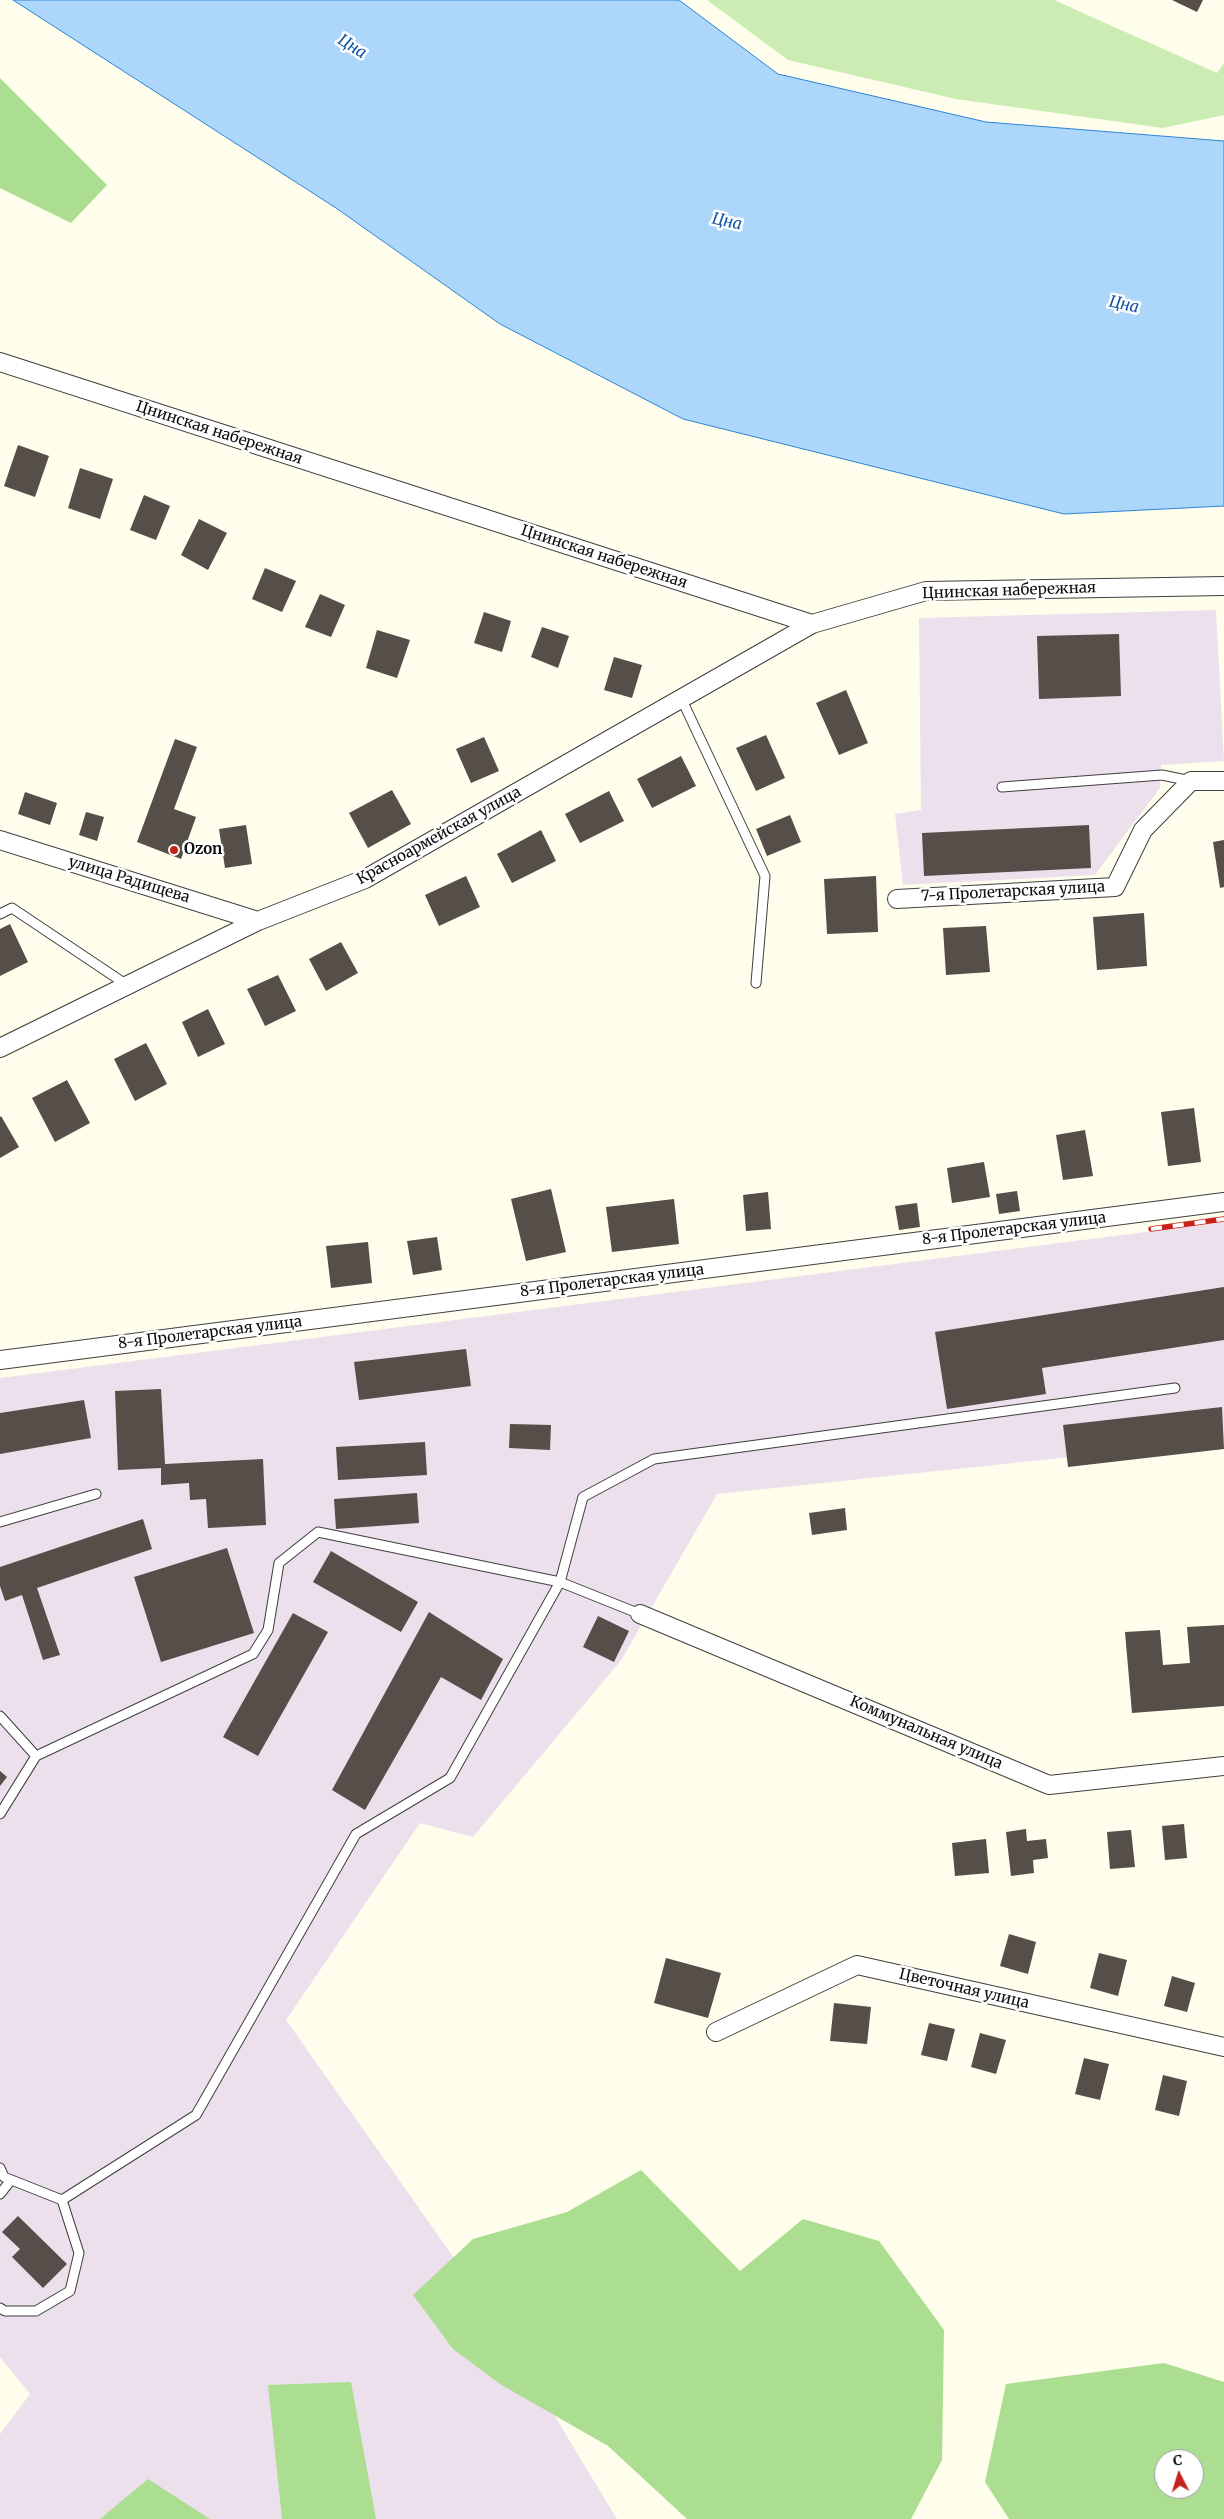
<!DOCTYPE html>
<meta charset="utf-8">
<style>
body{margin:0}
#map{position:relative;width:1224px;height:2519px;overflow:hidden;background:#fffdec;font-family:Merriweather,serif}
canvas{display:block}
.north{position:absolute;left:1154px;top:2449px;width:50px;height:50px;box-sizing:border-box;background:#fff;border:1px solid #9e9e9e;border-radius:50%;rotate:355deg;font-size:14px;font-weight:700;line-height:20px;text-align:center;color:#0c0c0c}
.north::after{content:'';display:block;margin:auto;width:18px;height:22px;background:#c5231b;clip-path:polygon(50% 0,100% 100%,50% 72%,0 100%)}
</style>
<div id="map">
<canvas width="1224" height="2519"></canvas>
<div class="north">С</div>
</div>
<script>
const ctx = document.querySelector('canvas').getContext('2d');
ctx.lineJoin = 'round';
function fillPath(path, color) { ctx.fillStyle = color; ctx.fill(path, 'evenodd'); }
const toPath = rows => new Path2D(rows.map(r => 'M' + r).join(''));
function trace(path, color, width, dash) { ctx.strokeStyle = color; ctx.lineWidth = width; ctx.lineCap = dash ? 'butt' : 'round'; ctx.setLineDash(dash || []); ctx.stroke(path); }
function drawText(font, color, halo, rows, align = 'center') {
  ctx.font = font + ' Merriweather,serif'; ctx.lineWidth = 5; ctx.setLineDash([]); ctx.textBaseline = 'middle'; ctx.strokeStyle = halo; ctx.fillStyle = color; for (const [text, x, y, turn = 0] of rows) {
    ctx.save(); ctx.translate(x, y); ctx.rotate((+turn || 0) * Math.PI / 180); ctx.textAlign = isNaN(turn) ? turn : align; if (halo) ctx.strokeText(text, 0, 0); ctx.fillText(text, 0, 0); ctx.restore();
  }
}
fillPath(toPath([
 [1216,610,1224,761,1161,765,1160,788,1095,875,903,885,895,814,921,810,919,618],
 [1224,1222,1224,1441,717,1494,622,1659,473,1837,420,1823,286,2020,488,2306,617,2519,0,2519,0,2434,30,2394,0,2357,0,1378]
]), '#ece0ec');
fillPath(toPath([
 [707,0,1054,0,1217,73,1224,63,1224,115,1163,128,956,99,788,60]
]), '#cbecb3');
fillPath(toPath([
 [0,78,107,185,71,223,0,188],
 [641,2170,740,2271,803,2219,879,2241,944,2330,942,2460,911,2519,687,2519,608,2446,500,2384,453,2349,413,2295,473,2239,567,2212],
 [1164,2363,1224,2382,1224,2519,1009,2519,985,2482,1006,2384],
 [1164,2459,1194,2459,1194,2489,1164,2489],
 [351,2382,376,2519,282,2519,268,2385],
 [148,2479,210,2519,100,2519]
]), '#acde91');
const water = toPath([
 [13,0,679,0,778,74,986,122,1224,141,1224,506,1064,514,683,419,500,324,336,208,13,0]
]);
fillPath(water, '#acd6fa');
trace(water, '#2e84d6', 1);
fillPath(toPath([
 [1172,0,1203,0,1197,12],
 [18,445,49,456,35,497,4,486],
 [80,468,113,479,100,519,68,508],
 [144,495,170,506,156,540,130,530],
 [199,519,227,533,208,570,181,555],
 [265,568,296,581,282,612,252,599],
 [320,594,345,605,331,637,305,627],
 [484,612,511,621,502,652,474,643],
 [542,627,569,636,558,668,531,657],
 [377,630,410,640,397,678,366,668],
 [1119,634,1121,696,1039,699,1037,636],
 [614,657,642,665,632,698,604,690],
 [846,690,868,743,839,755,816,703],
 [766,735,785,778,756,791,736,748],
 [484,737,499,771,471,783,456,749],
 [175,739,197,747,174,809,196,817,181,859,137,842],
 [681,756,696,786,652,808,637,779],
 [392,790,411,824,368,848,349,813],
 [609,791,624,821,580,843,565,814],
 [25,792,57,803,50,825,18,814],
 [86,812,104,817,97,841,79,835],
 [790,815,801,842,767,856,756,829],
 [246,825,252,864,225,868,219,829],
 [1089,825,1091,868,924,876,922,833],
 [541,830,556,861,512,883,497,854],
 [1224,840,1224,887,1220,888,1213,842],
 [466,876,480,907,439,926,425,895],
 [876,876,878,932,827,934,824,879],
 [1144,913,1147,966,1097,970,1093,917],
 [10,924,28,962,0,976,0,929],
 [986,926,990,972,946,975,943,928],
 [341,942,358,973,326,991,309,959],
 [278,975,296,1011,265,1026,247,989],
 [208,1009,225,1044,198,1057,182,1022],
 [146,1043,167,1084,135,1101,114,1059],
 [67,1080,90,1123,55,1142,32,1098],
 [1194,1108,1201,1162,1168,1166,1161,1112],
 [1,1116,19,1147,0,1158,0,1117],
 [1085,1130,1093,1176,1063,1180,1056,1135],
 [984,1162,990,1197,952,1203,947,1168],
 [551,1189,566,1252,526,1261,511,1199],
 [1017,1191,1020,1211,999,1214,996,1194],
 [768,1192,771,1229,746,1231,743,1195],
 [674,1199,679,1244,612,1252,606,1207],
 [917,1203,920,1227,899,1230,895,1206],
 [437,1237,442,1270,413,1275,407,1241],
 [368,1242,372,1283,331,1288,326,1246],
 [1224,1287,1224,1340,1042,1368,1046,1394,947,1409,935,1332],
 [466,1349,471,1386,359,1400,354,1362],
 [161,1389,165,1464,263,1459,266,1525,208,1528,206,1499,190,1500,189,1483,161,1485,161,1468,118,1470,115,1391],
 [84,1400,91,1438,0,1454,0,1413],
 [1222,1407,1224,1449,1068,1467,1063,1425],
 [510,1424,551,1425,550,1450,509,1448],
 [425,1442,427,1475,338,1480,336,1447],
 [417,1493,419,1523,336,1529,334,1499],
 [845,1508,847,1530,812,1535,809,1513],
 [143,1519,152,1549,37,1588,60,1655,43,1660,22,1595,5,1601,0,1586,0,1567],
 [227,1548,254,1633,161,1662,134,1577],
 [331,1551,418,1602,401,1632,313,1582],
 [429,1612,503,1659,481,1700,441,1677,365,1810,332,1790],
 [293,1613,328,1632,258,1756,223,1737],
 [598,1616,629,1631,614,1662,583,1647],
 [1224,1625,1224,1706,1132,1713,1125,1632,1160,1630,1163,1665,1190,1663,1187,1627],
 [0,1771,7,1777,0,1786],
 [1184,1824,1187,1858,1165,1860,1162,1826],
 [1026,1829,1027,1841,1046,1839,1048,1858,1033,1860,1034,1873,1011,1876,1006,1832],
 [1131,1830,1135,1867,1110,1869,1107,1832],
 [986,1839,989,1873,955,1876,952,1843],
 [1009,1934,1036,1942,1028,1974,1000,1966],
 [1099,1953,1127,1960,1118,1996,1090,1988],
 [666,1958,721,1973,708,2018,654,2003],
 [1172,1976,1195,1983,1187,2012,1164,2006],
 [834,2003,871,2007,867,2044,830,2041],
 [929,2023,955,2029,947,2061,921,2055],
 [980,2033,1006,2040,996,2074,971,2067],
 [1084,2058,1109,2064,1100,2100,1075,2094],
 [1163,2075,1187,2081,1179,2116,1155,2110],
 [18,2216,67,2264,43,2288,12,2257,20,2249,2,2232]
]), '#564e48');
const lane = toPath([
 [681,698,765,876,756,983],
 [1002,787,1162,775,1191,781],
 [0,914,12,908,127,985],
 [0,1522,96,1494],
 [640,1614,560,1582,583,1497,654,1459,1175,1388],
 [0,1716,36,1756,253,1654,268,1630,279,1563,318,1532,560,1582,450,1778,356,1834,196,2115,62,2200,4,2177,0,2168],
 [0,1814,36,1756],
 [0,2194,11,2180],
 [0,2308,5,2311,36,2311,70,2291,79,2253,62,2200]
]);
const street = toPath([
 [0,362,812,624],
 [0,840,258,921],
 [897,899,1115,887,1143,830,1191,781,1224,781],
 [0,1048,258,921,365,879,812,624,926,591,1224,586],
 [0,1360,1224,1202],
 [640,1614,1049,1785,1224,1766],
 [716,2032,857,1965,1224,2047]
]);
trace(lane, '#3f3f3f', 11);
trace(street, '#3f3f3f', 20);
trace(lane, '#fff', 9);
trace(street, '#fff', 18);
const rail = toPath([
 [1151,1229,1224,1219]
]);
trace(rail, '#c5231b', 5.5);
trace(rail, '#fff', 4, [11]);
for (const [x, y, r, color] of [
 [174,850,5,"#c5231b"]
]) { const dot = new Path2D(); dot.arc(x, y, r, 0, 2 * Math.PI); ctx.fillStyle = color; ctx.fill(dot); trace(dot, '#fff', 2); }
drawText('15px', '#0c0c0c', '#fff', [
 ["Цнинская набережная",219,433,18],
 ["Цнинская набережная",604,557,18],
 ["Цнинская набережная",1009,591,-2],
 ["Красноармейская улица",439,836,-29],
 ["улица Радищева",129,880,17],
 ["7-я Пролетарская улица",1013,892,-3],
 ["8-я Пролетарская улица",1014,1229,-7],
 ["8-я Пролетарская улица",612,1281,-7],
 ["8-я Пролетарская улица",210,1333,-7],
 ["Коммунальная улица",926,1733,23],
 ["Цветочная улица",964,1989,13]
]);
drawText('bold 15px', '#0c0c0c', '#fff', [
 ["Ozon",184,850]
], 'left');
drawText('italic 16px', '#0e55a6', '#fff', [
 ["Цна",352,47,32],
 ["Цна",727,222,12],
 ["Цна",1124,305,12]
]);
</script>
